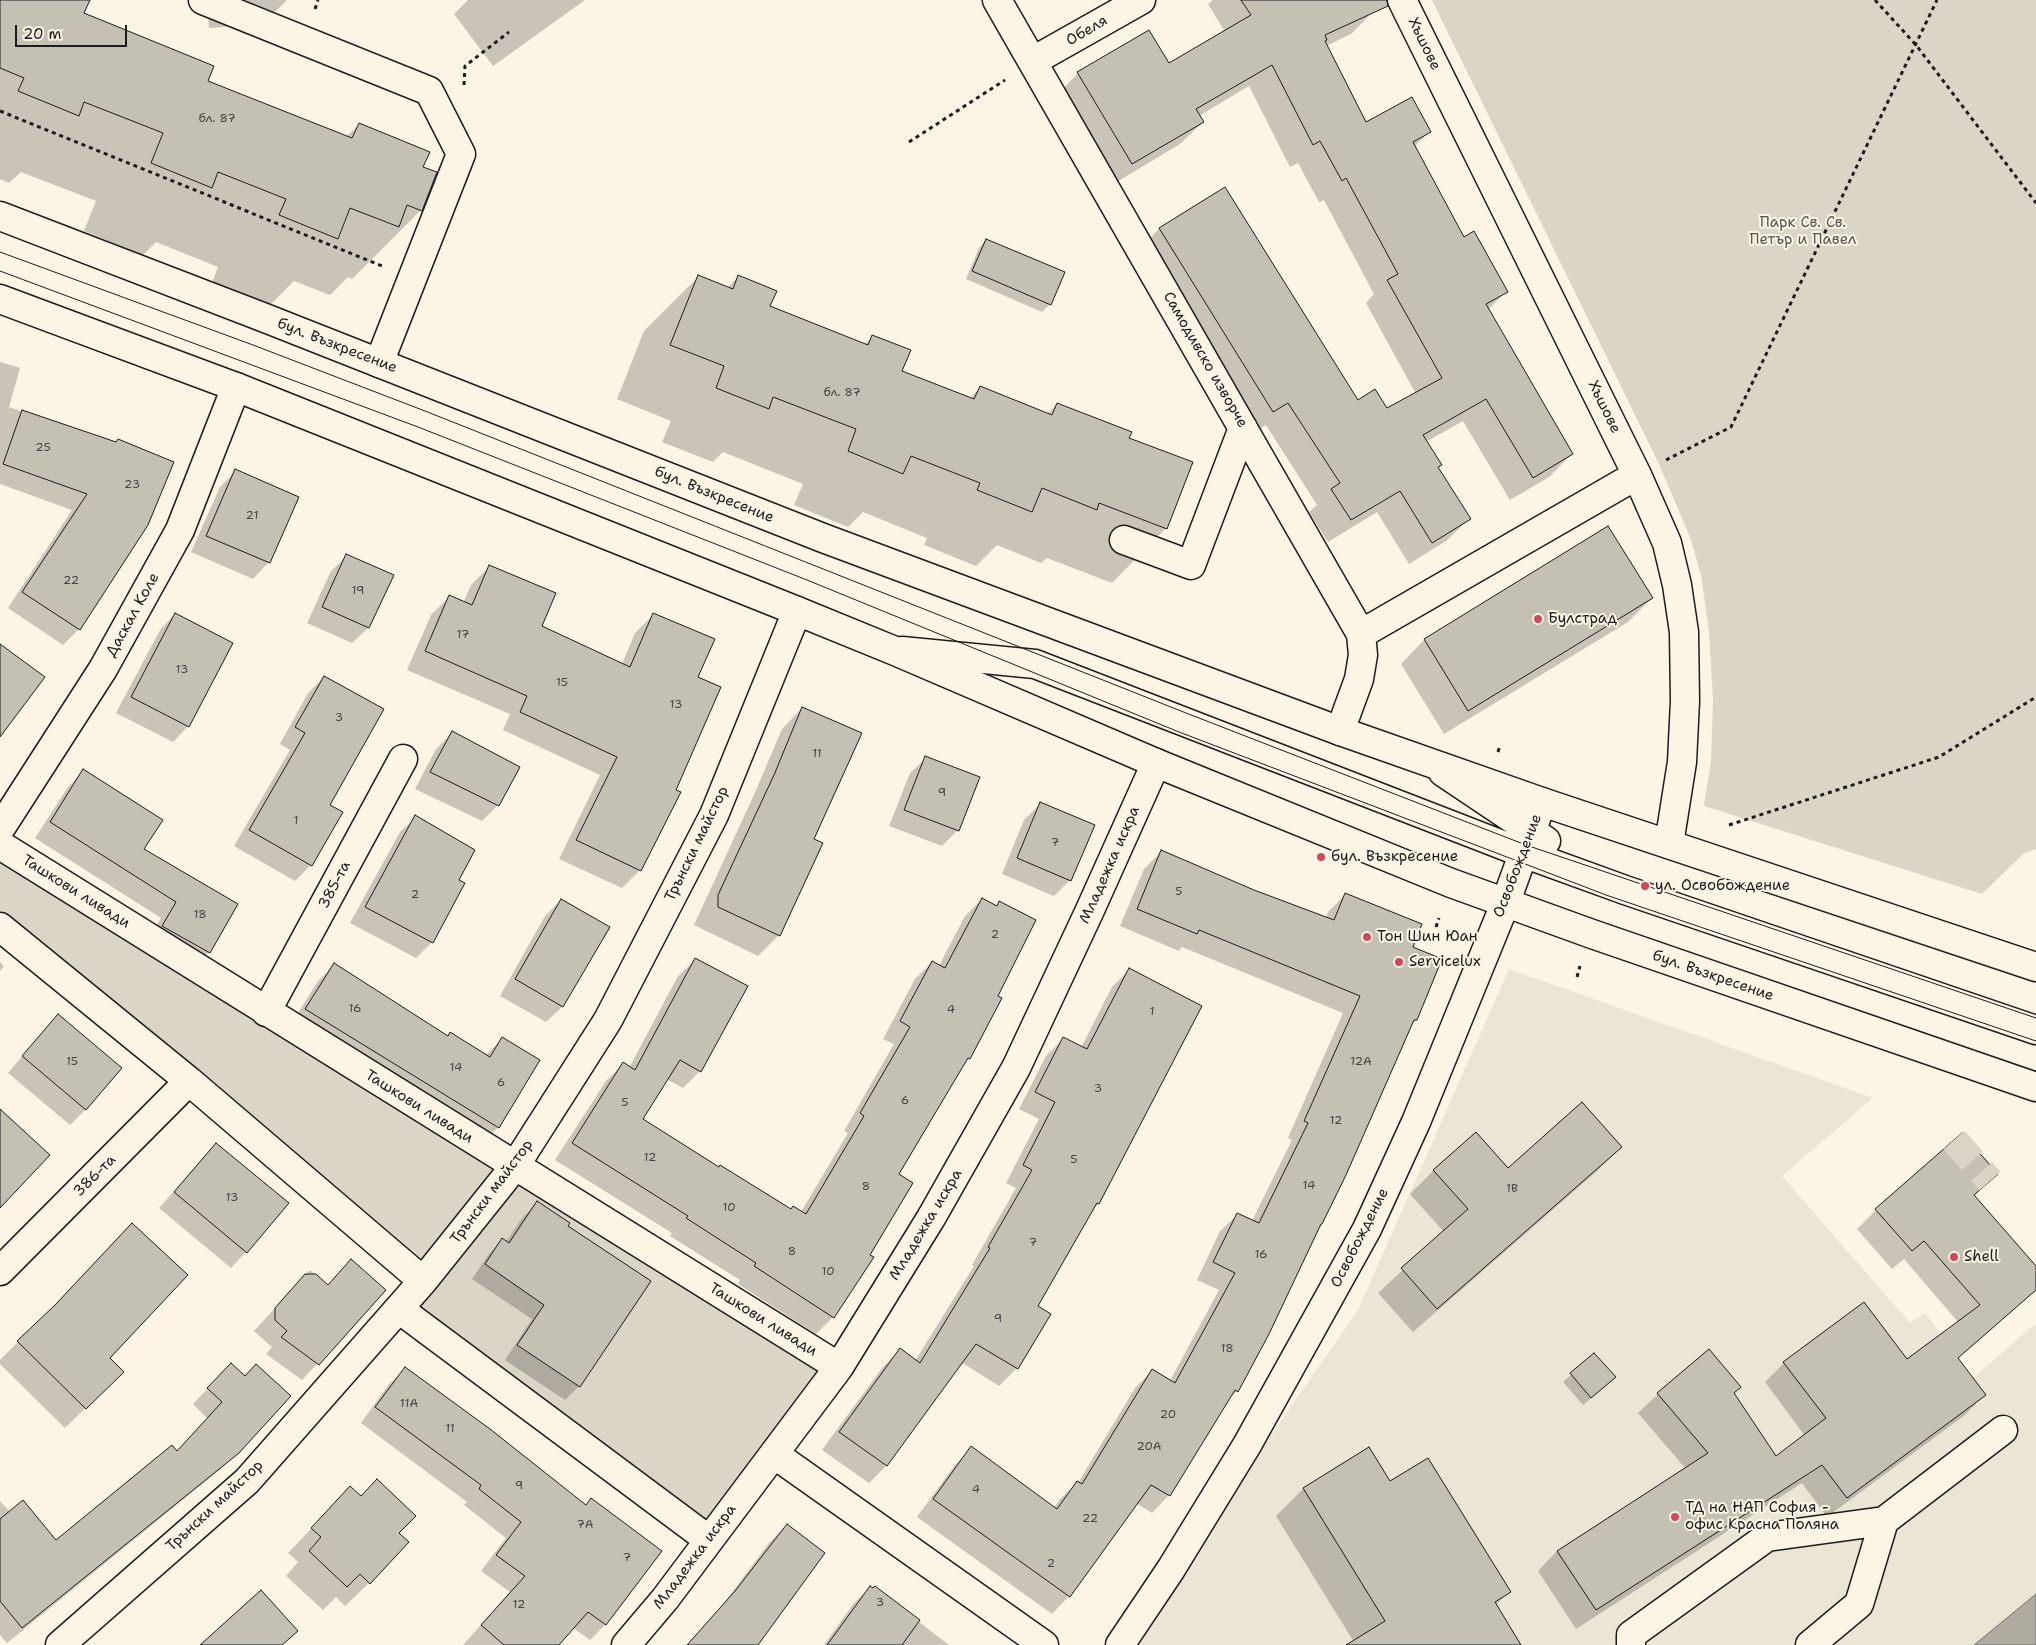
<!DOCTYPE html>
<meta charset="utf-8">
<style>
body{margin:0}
#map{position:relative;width:2036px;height:1645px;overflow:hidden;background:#fcf5e5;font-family:"Shantell Sans",sans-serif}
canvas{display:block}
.scale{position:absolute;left:15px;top:25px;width:112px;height:22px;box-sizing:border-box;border:2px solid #1c1c1c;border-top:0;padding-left:6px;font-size:15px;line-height:18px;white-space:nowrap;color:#1c1c1c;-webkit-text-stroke:4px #fcf5e5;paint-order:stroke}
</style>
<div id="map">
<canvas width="2036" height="1645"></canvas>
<div class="scale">20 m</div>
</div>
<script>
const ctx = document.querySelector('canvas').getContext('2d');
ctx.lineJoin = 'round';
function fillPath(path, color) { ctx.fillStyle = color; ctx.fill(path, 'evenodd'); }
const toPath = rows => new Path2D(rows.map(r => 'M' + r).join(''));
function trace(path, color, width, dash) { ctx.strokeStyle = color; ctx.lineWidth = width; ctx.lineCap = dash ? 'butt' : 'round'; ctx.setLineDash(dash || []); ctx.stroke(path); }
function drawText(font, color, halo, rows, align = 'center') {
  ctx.font = font + ' "Shantell Sans",sans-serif'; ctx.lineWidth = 4; ctx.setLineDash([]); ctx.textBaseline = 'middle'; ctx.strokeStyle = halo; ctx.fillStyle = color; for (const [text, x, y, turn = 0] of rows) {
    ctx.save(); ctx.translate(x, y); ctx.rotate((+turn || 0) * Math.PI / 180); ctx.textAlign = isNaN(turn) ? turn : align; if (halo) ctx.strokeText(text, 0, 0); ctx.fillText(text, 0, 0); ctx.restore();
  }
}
fillPath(toPath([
 [1509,969,1873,1098,1782,1176,1910,1323,1925,1313,1973,1378,2036,1323,2036,1594,1974,1645,1138,1645,1258,1454,1358,1310]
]), '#ebe5d6');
fillPath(toPath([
 [1432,0,2036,0,2036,849,2023,854,1982,894,1704,806,1711,761,1713,701,1709,631,1701,575,1690,537,1659,464],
 [0,851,509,1168,421,1274,0,923],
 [515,1166,839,1367,709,1540,399,1309]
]), '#dbd5c8');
const water = toPath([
 [2036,1594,2036,1645,1974,1645,2036,1594]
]);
fillPath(water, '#b0aba1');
trace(water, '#75726c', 1);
fillPath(toPath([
 [0,0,85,0,82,14,207,81,346,137,359,125,421,168,421,210,352,279,348,277,330,295,294,281,269,306,212,283,218,267,156,242,143,255,84,231,96,201,21,172,9,183,0,179],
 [207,0,287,0,263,24,209,28],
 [468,0,585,0,493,66,454,14],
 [1213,0,1368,0,1374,11,1351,34,1326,46,1365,124,1429,132,1414,147,1463,239,1506,291,1488,310,1572,454,1549,477,1510,500,1463,421,1426,442,1441,465,1437,468,1469,519,1446,541,1409,564,1377,512,1328,542,1309,512,1317,505,1266,425,1250,434,1137,251,1159,229,1225,188,1357,402,1387,410,1416,394,1366,303,1374,294,1324,200,1319,202,1298,163,1290,167,1249,86,1199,116,1203,122,1180,144,1110,186,1056,96,1078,73,1168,64,1225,32,1208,4],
 [986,240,1050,304,1042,312,966,279,979,248],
 [698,277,727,288,738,277,769,307,864,345,872,337,901,371,969,399,980,388,1047,414,1057,404,1127,439,1166,528,1112,583,1047,558,1041,563,997,545,976,566,924,545,927,538,863,512,848,527,794,505,803,484,723,452,713,462,662,442,671,421,617,399,644,331],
 [0,362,20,368,9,407,115,443,79,629,63,645,8,608,72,510,0,484],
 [236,471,297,497,268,563,253,579,191,552,220,487],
 [1608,528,1652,598,1628,622,1444,734,1401,664,1424,640],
 [347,556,368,628,352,643,307,623,331,571],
 [489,567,540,627,622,664,635,633,653,615,697,678,640,870,622,888,559,859,600,775,503,730,510,714,407,670,431,615,449,597,463,603,471,585],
 [175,614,188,726,173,742,116,713,160,630],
 [324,677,311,865,295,881,234,846,290,750,280,744,308,693],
 [802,708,813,840,779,935,758,956,694,925,753,797,782,729],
 [452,733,518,767,498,805,482,821,415,789,436,749],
 [926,758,958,830,942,846,889,826,910,773],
 [83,771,142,850,237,905,209,952,193,968,147,942,161,918,35,838,68,787],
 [1040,804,1070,880,1054,896,1002,874,1024,820],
 [416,817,458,880,464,884,432,942,416,958,350,923,400,832],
 [1161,852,1254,891,1326,918,1328,912,1345,895,1416,1020,1411,1025,1237,1391,1227,1401,1169,1495,1152,1513,1136,1503,1069,1596,1052,1614,917,1517,955,1465,972,1448,1054,1508,1060,1499,1078,1483,1135,1388,1152,1371,1170,1381,1219,1290,1197,1280,1220,1231,1238,1214,1252,1221,1292,1140,1288,1138,1343,1013,1182,947,1179,951,1120,926,1144,869],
 [982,899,996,906,999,903,996,996,969,1058,963,1063,898,1175,833,1317,816,1334,738,1284,740,1280,670,1236,672,1233,555,1160,606,1081,623,1064,629,1068,678,976,696,959,700,1071,683,1088,666,1079,641,1119,790,1211,801,1212,848,1133,844,1131,894,1044,883,1039,915,979,932,962,939,966,965,916],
 [561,900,608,927,562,1007,546,1022,500,996,545,916],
 [0,962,4,966,0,971],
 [334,965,448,1037,486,1055,502,1039,498,1127,483,1143,290,1026,318,981],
 [1129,970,1200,1006,1098,1204,1092,1210,1037,1307,1017,1368,999,1386,961,1362,886,1466,869,1483,822,1450,882,1368,900,1350,915,1361,974,1266,972,1265,1016,1188,1006,1183,1039,1119,1019,1109,1046,1056,1063,1039,1081,1048,1112,987],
 [58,1015,86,1109,70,1125,8,1073],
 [216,1144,246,1252,231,1268,159,1208],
 [1621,1147,1597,1171,1413,1332,1378,1293,1444,1232,1410,1194,1434,1170,1508,1170],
 [1996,1174,1974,1196,2036,1268,2036,1290,1957,1359,1984,1395,1965,1415,1827,1517,1802,1483,1576,1629,1538,1571,1557,1551,1686,1469,1638,1413,1658,1394,1733,1393,1775,1458,1805,1436,1765,1382,1784,1363,1907,1361,1958,1322,1904,1259,1892,1269,1857,1229,1876,1210],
 [537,1203,566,1226,579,1386,565,1400,505,1360,532,1319,472,1279,489,1254,502,1240,506,1242,523,1217],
 [310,1270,327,1286,385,1291,302,1380,266,1354,272,1347,254,1331],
 [18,1342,108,1358,122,1372,65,1428,0,1364,0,1360],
 [1594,1355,1607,1385,1583,1405,1563,1382],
 [405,1369,585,1506,591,1500,661,1551,605,1625,590,1640,573,1628,557,1645,463,1645,510,1592,481,1571,506,1538,464,1505,467,1502,361,1423,389,1384],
 [216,1380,238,1452,222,1468,7,1643,0,1635,0,1501,10,1512,56,1542,176,1452,207,1418,193,1404],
 [1389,1482,1509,1591,1496,1605,1508,1645,1349,1645,1354,1642,1276,1516,1303,1489],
 [327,1512,397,1533,369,1583,345,1606,336,1597,323,1610,286,1576,298,1562,288,1553],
 [787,1525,757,1645,687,1645,718,1611,769,1543],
 [870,1588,873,1590,875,1588,949,1645,824,1645,854,1603]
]), '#0003');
const building = toPath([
 [0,0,90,0,84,13,214,66,208,81,352,138,359,123,430,152,423,167,437,172,422,211,407,205,399,227,350,208,338,239,279,215,286,199,218,172,212,188,151,163,163,133,84,102,79,116,18,91,24,78,0,68,0,0],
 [1241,0,1387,0,1388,6,1325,35,1327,40,1325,41,1366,122,1412,97,1431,132,1413,142,1464,237,1474,231,1508,292,1486,304,1573,454,1533,478,1486,399,1423,435,1442,465,1438,467,1471,519,1432,543,1400,491,1351,520,1331,489,1340,483,1288,403,1273,412,1159,228,1225,187,1358,400,1375,389,1387,408,1442,378,1387,280,1398,274,1346,178,1342,181,1320,141,1313,145,1272,65,1196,109,1204,122,1132,164,1077,72,1149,30,1169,63,1251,15,1241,0],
 [986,239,1065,272,1051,305,972,271,986,239],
 [698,275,733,289,738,275,777,291,770,306,868,345,872,335,911,350,902,371,974,399,980,386,1052,415,1057,403,1132,432,1129,438,1193,462,1167,529,1099,503,1097,510,1042,488,1032,512,977,490,980,483,911,456,903,474,848,451,856,429,773,397,769,409,716,388,724,366,670,345,698,275],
 [22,410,116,442,118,439,174,462,148,525,80,630,22,592,87,494,3,464,22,410],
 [235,469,299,497,270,563,206,536,235,469],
 [1608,526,1653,598,1468,711,1424,639,1608,526],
 [346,554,394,575,369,628,322,607,346,554],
 [489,565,556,593,542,626,630,667,653,613,715,639,698,677,721,687,676,790,681,792,641,871,576,840,617,757,520,712,527,696,425,651,449,595,472,605,489,565],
 [175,613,233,643,189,727,131,697,175,613],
 [0,644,45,677,0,737,0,644],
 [324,676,384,709,330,805,343,812,312,866,249,830,305,733,295,727,324,676],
 [802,707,862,733,814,839,823,843,780,936,718,907,718,895,774,775,802,707],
 [452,731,520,767,499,806,430,772,452,731],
 [925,756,980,777,959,831,904,810,925,756],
 [83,769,163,820,144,849,238,904,210,953,162,926,176,902,50,822,83,769],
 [1040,802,1095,825,1071,881,1017,858,1040,802],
 [415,815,475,850,459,880,465,883,433,943,365,907,415,815],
 [1161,850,1254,890,1334,920,1345,893,1422,924,1413,947,1442,959,1417,1020,1414,1020,1346,1175,1322,1224,1321,1224,1269,1334,1238,1392,1235,1390,1170,1496,1151,1485,1070,1597,933,1499,971,1446,1057,1509,1077,1481,1082,1484,1152,1369,1175,1383,1235,1273,1213,1262,1237,1213,1259,1223,1308,1123,1304,1121,1360,996,1199,930,1197,934,1137,909,1161,850],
 [982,898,997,906,999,901,1036,920,998,996,1002,998,970,1059,968,1058,899,1174,913,1183,870,1255,874,1257,834,1318,754,1266,756,1263,686,1218,688,1216,572,1143,623,1062,635,1070,695,958,748,986,701,1072,680,1060,643,1119,719,1167,720,1165,791,1209,793,1206,806,1214,864,1116,860,1113,910,1027,900,1021,932,961,945,968,982,898],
 [561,899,610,927,563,1007,515,979,561,899],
 [334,963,448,1036,450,1032,490,1057,502,1037,540,1060,499,1128,305,1009,334,963],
 [1129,968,1202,1006,1099,1204,1097,1203,1038,1306,1051,1314,1018,1369,976,1344,887,1466,839,1432,900,1348,920,1363,990,1248,988,1247,1032,1170,1023,1165,1055,1102,1035,1092,1063,1037,1087,1049,1129,968],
 [58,1014,122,1068,86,1110,22,1056,58,1014],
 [1582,1102,1622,1147,1437,1309,1401,1268,1468,1209,1433,1170,1476,1132,1508,1168,1582,1102],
 [0,1109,50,1155,0,1208,0,1109],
 [1962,1133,1998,1174,1974,1195,2036,1266,2036,1290,1958,1358,1986,1395,1847,1498,1822,1465,1596,1610,1557,1551,1708,1453,1657,1393,1709,1349,1741,1387,1734,1393,1776,1456,1826,1418,1783,1362,1864,1302,1907,1359,1980,1305,1924,1241,1912,1251,1875,1209,1962,1133],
 [216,1143,289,1203,247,1253,174,1192,216,1143],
 [537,1201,570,1223,568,1226,651,1281,580,1387,517,1345,544,1305,485,1264,502,1238,509,1243,537,1201],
 [132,1223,188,1275,110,1358,124,1372,86,1409,17,1341,55,1305,132,1223],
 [351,1259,386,1290,319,1365,281,1337,287,1331,275,1320,275,1308,305,1274,316,1274,328,1285,351,1259],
 [1594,1353,1616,1377,1591,1398,1570,1373,1594,1353],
 [231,1363,245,1376,256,1364,291,1396,239,1453,22,1628,0,1601,0,1519,23,1500,56,1540,172,1445,177,1451,222,1402,207,1388,231,1363],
 [405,1367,490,1429,586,1505,591,1498,662,1551,606,1625,588,1612,559,1645,504,1645,481,1625,525,1576,496,1555,521,1522,479,1489,481,1485,375,1407,405,1367],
 [1369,1447,1390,1481,1428,1458,1511,1592,1495,1602,1521,1645,1346,1645,1385,1621,1303,1488,1369,1447],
 [377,1479,416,1516,399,1533,409,1542,370,1584,360,1574,347,1587,309,1551,321,1537,311,1528,350,1486,361,1496,377,1479],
 [787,1524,825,1553,758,1645,687,1645,735,1591,787,1524],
 [870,1586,873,1588,875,1586,920,1620,902,1645,827,1645,870,1586],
 [261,1590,298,1631,282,1645,200,1645,261,1590]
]);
fillPath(building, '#c4c0b3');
trace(building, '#1c1c1c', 1);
trace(toPath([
 [1954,1140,1990,1181]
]), '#dad4c7', 28, [28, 14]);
const minor = toPath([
 [203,0,429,91,461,154,379,363],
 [997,0,1361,634,1363,655,1359,679,1340,731],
 [1402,0,1637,475,1667,543,1677,585,1684,632,1685,701,1682,762,1669,844],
 [1033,61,1141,0],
 [1124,540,1191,565,1243,428],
 [1361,634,1637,475],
 [902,651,1035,664,1523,853,1625,890,2036,1030],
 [1443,772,1546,841],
 [0,829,103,669,180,530,236,387],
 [0,845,839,1367],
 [0,927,189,1081,423,1281],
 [266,1012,403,759],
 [0,1271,189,1081],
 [399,1309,709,1540],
 [774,1454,1044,1645],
 [60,1645,247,1481,423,1281,515,1166,608,1020,714,815,797,611],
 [626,1645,665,1599,839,1367,931,1218,1016,1068,1090,910,1156,763],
 [1120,1645,1171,1569,1247,1445,1367,1229,1416,1122,1505,904,1542,802],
 [1631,1645,1631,1635,1767,1537,1884,1521],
 [1810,1645,1859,1604,1884,1521,2003,1430]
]);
const major = toPath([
 [0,216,265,318,823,538,1340,731,1542,802,2036,967],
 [0,299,236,387,797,611,895,651,1156,763,1451,883,1592,934,2036,1087]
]);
trace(minor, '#1c1c1c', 31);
trace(major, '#1c1c1c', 31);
trace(toPath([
 [1875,0,1916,45,2036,203],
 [315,9,318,0],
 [464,85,465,66,509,32],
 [0,111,382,266],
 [909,142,1005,80],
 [1666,460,1731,427,1937,0],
 [1498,752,1500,745],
 [1729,825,1939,757,2036,697],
 [1436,927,1439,918],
 [1577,977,1580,966]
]), '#1c1c1c', 3, [4, 4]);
trace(minor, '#fcf5e5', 28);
trace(major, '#fcf5e5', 28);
trace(toPath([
 [0,252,253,345,425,411,1186,713,1526,845,2036,1018],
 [0,271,418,427,807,580,1179,732,1520,862,1606,895,2036,1041]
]), '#1c1c1c', 1);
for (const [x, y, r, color] of [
 [1538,619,5,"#d1495b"],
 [1321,857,5,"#d1495b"],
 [1645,886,5,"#d1495b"],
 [1367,937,5,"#d1495b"],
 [1399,962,5,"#d1495b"],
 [1954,1257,5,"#d1495b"],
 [1675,1517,5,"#d1495b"]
]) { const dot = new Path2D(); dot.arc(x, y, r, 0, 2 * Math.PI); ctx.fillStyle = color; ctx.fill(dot); trace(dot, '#fcf5e5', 2); }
drawText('12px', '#464542', null, [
 ["бл. 87",217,119],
 ["бл. 87",842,393],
 ["25",43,448],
 ["23",132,485],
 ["21",252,516],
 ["22",71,581],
 ["19",358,591],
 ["17",463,635],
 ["13",182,670],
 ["15",562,683],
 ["13",676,705],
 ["3",339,718],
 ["11",817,754],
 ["9",942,793],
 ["1",296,821],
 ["7",1055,843],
 ["5",1179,892],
 ["2",415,895],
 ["18",200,915],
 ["2",995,935],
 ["16",355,1009],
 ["4",951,1010],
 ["1",1152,1012],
 ["15",72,1062],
 ["12А",1361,1062],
 ["14",456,1068],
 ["6",501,1083],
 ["3",1098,1089],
 ["6",905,1101],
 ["5",625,1103],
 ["12",1336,1121],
 ["12",650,1158],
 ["5",1074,1160],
 ["14",1309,1186],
 ["8",866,1187],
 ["1В",1512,1189],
 ["13",232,1198],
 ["10",729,1208],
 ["7",1033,1243],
 ["8",792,1252],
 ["16",1261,1255],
 ["10",828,1272],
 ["9",998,1319],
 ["18",1227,1349],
 ["11А",409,1404],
 ["20",1168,1415],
 ["11",450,1429],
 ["20А",1149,1447],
 ["9",519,1486],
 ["4",976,1490],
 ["22",1090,1519],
 ["7А",585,1525],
 ["7",627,1558],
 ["2",1051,1564],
 ["3",880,1603],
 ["12",519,1605]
]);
drawText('15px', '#1c1c1c', '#fcf5e5', [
 ["Обеля",1087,31,-30],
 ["Хъшове",1424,44,64],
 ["бул. Възкресение",337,346,21],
 ["Самодивско изворче",1205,360,60],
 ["Хъшове",1604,407,64],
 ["бул. Възкресение",714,495,22],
 ["Даскал Коле",133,615,-61],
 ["Трънски майстор",697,844,-64],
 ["Младежка искра",1110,865,-66],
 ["Освобождение",1518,866,-69],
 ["385-та",335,885,-62],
 ["Ташкови ливади",76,892,32],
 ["бул. Възкресение",1713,976,19],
 ["Ташкови ливади",419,1107,32],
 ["386-та",95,1176,-45],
 ["Трънски майстор",492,1192,-53],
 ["Младежка искра",926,1225,-59],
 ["Освобождение",1360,1238,-63],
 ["Ташкови ливади",763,1320,32],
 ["Трънски майстор",215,1506,-43],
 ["Младежка искра",695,1557,-53]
]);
drawText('15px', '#555450', '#fcf5e5', [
 ["Парк Св. Св.",1803,223],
 ["Петър и Павел",1803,240]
]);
drawText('15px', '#1c1c1c', '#fcf5e5', [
 ["Булстрад",1548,619],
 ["бул. Възкресение",1331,857],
 ["ул. Освобождение",1655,886],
 ["Тон Шин Юан",1377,937],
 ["Servicelux",1409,962],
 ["Shell",1964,1257],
 ["ТД на НАП София -",1685,1508],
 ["офис Красна Поляна",1685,1525]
], 'left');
</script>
